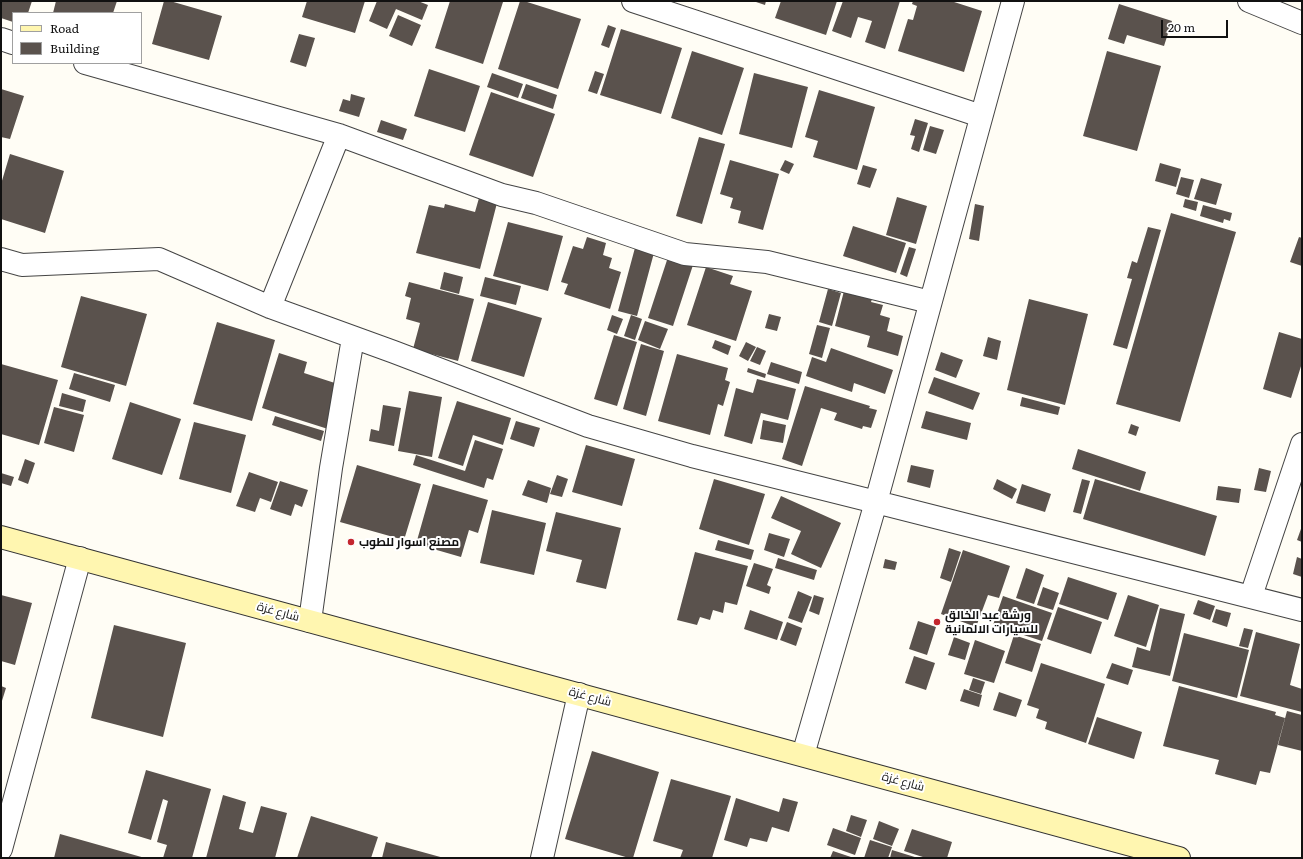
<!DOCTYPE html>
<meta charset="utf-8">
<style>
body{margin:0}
#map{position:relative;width:1303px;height:859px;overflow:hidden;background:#fffdf5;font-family:Literata,serif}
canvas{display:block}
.frame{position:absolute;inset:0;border:2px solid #111;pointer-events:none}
.legend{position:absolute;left:12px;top:12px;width:130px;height:52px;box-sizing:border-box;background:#fff;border:1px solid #a0a0a0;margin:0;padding:5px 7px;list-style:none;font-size:12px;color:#111}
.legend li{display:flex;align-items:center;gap:8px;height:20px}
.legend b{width:20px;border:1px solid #a0a0a0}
.scale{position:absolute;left:1161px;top:20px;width:67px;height:18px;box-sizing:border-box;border:2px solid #111;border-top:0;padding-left:5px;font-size:12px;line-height:14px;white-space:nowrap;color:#111;-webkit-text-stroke:3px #fff;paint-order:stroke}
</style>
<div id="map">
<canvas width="1303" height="859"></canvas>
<div class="frame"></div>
<ul class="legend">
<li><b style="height:5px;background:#fff6b0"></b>Road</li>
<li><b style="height:11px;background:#5a524d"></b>Building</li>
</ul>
<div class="scale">20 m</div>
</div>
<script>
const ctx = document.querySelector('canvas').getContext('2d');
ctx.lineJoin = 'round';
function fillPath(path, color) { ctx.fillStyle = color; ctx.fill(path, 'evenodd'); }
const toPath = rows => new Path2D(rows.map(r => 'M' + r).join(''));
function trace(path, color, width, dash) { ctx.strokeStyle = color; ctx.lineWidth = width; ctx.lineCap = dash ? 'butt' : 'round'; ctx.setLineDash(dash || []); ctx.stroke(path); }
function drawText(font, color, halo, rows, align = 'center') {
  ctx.font = font + ' Literata,Cairo,serif'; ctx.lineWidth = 4; ctx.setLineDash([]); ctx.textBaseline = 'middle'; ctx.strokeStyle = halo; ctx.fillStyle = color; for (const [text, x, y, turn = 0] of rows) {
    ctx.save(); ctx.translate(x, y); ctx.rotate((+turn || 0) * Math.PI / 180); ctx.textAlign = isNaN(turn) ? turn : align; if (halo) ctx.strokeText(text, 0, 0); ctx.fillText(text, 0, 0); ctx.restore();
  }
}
fillPath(toPath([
 [1,1,32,1,28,13,13,13,13,22,1,18],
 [56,1,117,1,113,13,53,13],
 [164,1,170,1,222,16,209,60,152,44],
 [307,1,365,1,355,33,302,17],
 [377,1,418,1,428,5,422,20,396,9,387,29,369,21],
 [450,1,503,2,483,64,435,48],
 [520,1,524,1,581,19,558,89,498,69],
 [753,1,766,1,765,5],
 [781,1,837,1,826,35,775,18],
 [843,1,900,1,885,49,865,42,872,21,858,17,851,38,832,31],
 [913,1,951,1,982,11,964,72,898,51,908,19,913,20,917,6,912,4],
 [1119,4,1172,21,1164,46,1127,35,1124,44,1108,39],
 [398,15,421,25,412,46,389,36],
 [608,25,616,28,609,48,601,45],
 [621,29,682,48,661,114,600,95],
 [299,34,315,38,306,67,290,62],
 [692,51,744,68,722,135,671,118],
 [1107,51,1161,66,1137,151,1083,136],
 [429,69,480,86,465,132,414,116],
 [595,71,604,74,597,94,588,91],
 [492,73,523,84,518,98,487,87],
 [754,73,808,87,792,148,739,134],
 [526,84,557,95,553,109,521,98],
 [1,89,24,96,10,139,1,137],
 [819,90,875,107,857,170,813,157,818,141,805,137],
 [491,92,555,114,533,177,469,155],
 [351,94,365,98,359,117,339,111,343,99,350,101],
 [915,119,928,123,919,152,911,149,915,136,910,135],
 [381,120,407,129,403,140,377,132],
 [930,126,944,130,936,154,923,150],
 [699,137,725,144,702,224,676,216],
 [10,154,64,171,45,233,1,219,1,184],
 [730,160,779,174,763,230,738,223,741,211,730,208,733,198,720,194],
 [785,160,794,164,789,174,780,170],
 [1160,163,1181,169,1176,187,1155,181],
 [863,165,877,169,870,188,857,184],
 [1181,177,1194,180,1189,198,1176,194],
 [1201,178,1222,184,1216,205,1194,199],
 [897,197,927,206,916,244,886,235],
 [479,198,497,203,480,269,416,253,429,205,444,208,445,204,475,212],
 [1185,199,1198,202,1196,211,1183,207],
 [975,204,984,206,979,241,969,239],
 [1203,205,1232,213,1230,221,1224,219,1223,223,1200,216],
 [1171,213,1236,232,1180,422,1116,404],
 [508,222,563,236,548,291,493,276],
 [853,226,906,243,896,273,843,256],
 [1148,227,1161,230,1127,349,1113,345,1132,279,1127,278,1132,261,1137,263],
 [587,237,606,243,603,255,612,258,609,268,621,272,610,309,564,294,568,284,561,282,573,246,583,249],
 [1299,237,1302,238,1302,266,1290,262],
 [636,244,655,249,637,316,618,311],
 [909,247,916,249,907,277,900,274],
 [669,254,694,262,673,326,648,318],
 [706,267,733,276,730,284,752,291,736,341,687,325],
 [444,272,463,277,459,294,440,289],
 [485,277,521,286,516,305,480,296],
 [409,282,474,299,458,361,413,349,420,323,406,319,411,298,405,296],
 [828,289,841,293,832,326,819,322],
 [844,291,872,299,871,302,883,305,880,315,890,318,887,331,903,336,898,356,867,347,870,336,835,326],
 [81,296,147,314,126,386,61,367],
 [1029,299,1088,314,1065,405,1007,390],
 [488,302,542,318,524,377,471,361],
 [769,314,781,317,777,331,765,328],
 [612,315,623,319,617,334,607,330],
 [631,315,642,319,635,340,624,336],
 [645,321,668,329,660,349,638,340],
 [217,322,275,340,252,421,193,404],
 [817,325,830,328,822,358,809,354],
 [1279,332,1302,339,1302,363,1291,398,1263,389],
 [614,335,637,342,617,406,594,399],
 [988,337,1001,341,997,360,983,356],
 [715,340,731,346,728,355,712,348],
 [746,342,756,347,748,361,739,356],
 [641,344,664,351,646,416,623,409],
 [757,347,766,351,760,365,750,361],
 [831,348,893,370,885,394,854,383,852,392,806,376,812,357,826,362],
 [941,352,963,360,956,378,935,370],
 [279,353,307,362,304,373,341,385,328,429,262,408],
 [677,354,728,368,725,380,730,382,723,406,718,404,710,435,658,421],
 [771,362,802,372,799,384,767,374],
 [1,364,58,380,39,445,1,434],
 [748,368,766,374,765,378,747,372],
 [74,373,115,385,110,402,69,389],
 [934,377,980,393,973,410,928,393],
 [757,379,796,389,788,420,761,413,752,444,724,436,736,388,753,393],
 [805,386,870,406,869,408,877,410,871,428,863,426,862,429,834,420,837,413,821,408,802,466,782,459],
 [409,391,442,397,432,457,398,451],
 [62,393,86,400,83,412,59,406],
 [1022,397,1060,407,1058,415,1020,406],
 [457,401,511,418,503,445,473,435,463,466,438,458],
 [130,402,181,419,162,475,112,459],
 [383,405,401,408,394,446,369,441,371,429,379,431],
 [54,407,84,415,74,452,44,443],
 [926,411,971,423,967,440,921,428],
 [275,416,324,431,321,441,272,425],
 [763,420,786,425,783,443,760,439],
 [516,421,540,428,534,447,510,439],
 [194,422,246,435,231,493,179,479],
 [1131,424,1139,427,1136,436,1128,433],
 [475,440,503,449,493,480,487,478,484,488,413,465,416,455,465,471],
 [586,445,635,459,622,506,572,492],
 [1078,449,1146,472,1140,491,1072,469],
 [25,459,35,463,28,484,18,480],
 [357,465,421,484,404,540,340,522],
 [911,465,934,470,930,488,907,482],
 [1259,468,1271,471,1266,492,1254,490],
 [249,472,278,482,271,502,260,498,255,512,236,506],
 [1,473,14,477,11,486,1,483],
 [557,475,568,479,562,497,550,494],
 [714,479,765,494,749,545,699,529],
 [997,479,1017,489,1012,499,993,489],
 [1082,479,1090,481,1081,514,1073,512],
 [1095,479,1217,516,1205,556,1083,519],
 [528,480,551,488,547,503,522,495],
 [280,481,308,490,302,507,295,504,291,516,270,509],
 [433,484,488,500,478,533,469,530,461,557,416,544],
 [1022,484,1051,494,1045,512,1016,503],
 [1218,486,1241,489,1239,503,1216,500],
 [781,496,841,523,821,568,791,554,801,531,771,518],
 [492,510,546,523,534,575,480,563],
 [556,512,621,528,606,589,576,582,582,560,546,551],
 [1302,526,1302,542,1297,540],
 [769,533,790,539,784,557,764,550],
 [718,540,754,550,751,560,715,550],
 [949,548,961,552,951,582,940,578],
 [963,550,1010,566,999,598,988,595,976,627,941,614],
 [695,552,748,566,737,605,725,602,723,613,713,610,710,620,700,617,697,625,677,620],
 [1297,557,1302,559,1302,577,1293,574],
 [778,558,817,570,814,580,775,568],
 [885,559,897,562,895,570,883,568],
 [754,563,773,569,767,585,771,587,769,594,746,586],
 [1026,568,1044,575,1034,604,1016,598],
 [1068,577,1117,593,1108,620,1059,604],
 [1043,587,1059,593,1053,610,1037,605],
 [798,591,812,597,802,623,788,618],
 [1,595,32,603,15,665,1,661],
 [814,595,824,598,819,615,809,611],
 [1128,595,1159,605,1146,647,1114,636],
 [1003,596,1052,613,1042,641,993,625],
 [1198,600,1215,606,1210,620,1193,614],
 [1058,607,1102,622,1091,654,1047,639],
 [1160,608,1185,614,1170,676,1132,667,1137,647,1150,651],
 [1216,609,1231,613,1227,627,1212,622],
 [750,610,783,622,777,640,744,629],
 [918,621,936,627,927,655,909,649],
 [787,622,802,628,796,646,780,640],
 [114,625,186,643,163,737,91,718],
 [1244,628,1253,630,1248,648,1239,646],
 [1256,632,1300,644,1290,685,1302,689,1302,712,1240,696],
 [1184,633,1249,650,1237,698,1172,681],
 [1014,635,1041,644,1032,672,1005,663],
 [954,637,970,643,965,660,948,655],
 [975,640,1005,651,994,683,964,674],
 [914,656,935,663,926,690,905,683],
 [1041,663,1105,684,1086,743,1045,729,1047,722,1036,718,1039,709,1027,705],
 [1112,663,1133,670,1128,685,1106,678],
 [973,678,985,682,981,694,969,690],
 [1,686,6,688,1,704],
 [1179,686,1276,712,1275,715,1285,718,1270,773,1260,771,1256,785,1215,774,1219,760,1163,746],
 [964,689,982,695,979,707,960,701],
 [999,692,1022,700,1016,717,993,710],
 [1287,711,1302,715,1302,751,1278,745],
 [1097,717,1142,732,1134,759,1088,744],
 [592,751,659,772,633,858,629,858,565,839],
 [146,770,211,789,192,858,163,858,167,845,157,842,168,801,163,799,151,840,128,833],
 [671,779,731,796,712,858,680,858,683,850,653,841],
 [223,795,246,802,239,829,253,833,261,806,287,813,275,858,206,858],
 [736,798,779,812,783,798,798,802,789,832,772,827,767,842,750,838,747,847,724,840],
 [851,815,867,820,861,837,846,831],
 [311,816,378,837,371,858,297,858],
 [879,821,899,829,892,846,873,839],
 [833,828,861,838,855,855,827,845],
 [912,829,952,842,947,858,926,858,904,851],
 [60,834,145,858,54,858],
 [870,840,892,847,888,858,864,858],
 [386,842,444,858,382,858],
 [892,850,918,858,890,858],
 [833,851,854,858,830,858]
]), '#5a524d');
const minor = toPath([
 [633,1,981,116],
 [1249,1,1302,23],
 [1,39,13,43],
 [85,63,339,135,502,195,536,203,685,254,767,262,930,302],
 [1,259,22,265,159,259,270,307,394,352,588,426,692,456,876,502,1302,610],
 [270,307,339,135],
 [1251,596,1302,444],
 [310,621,331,468,353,338],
 [803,755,876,502,1013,1],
 [1,849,80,558],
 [542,858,579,694]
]);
const secondary = toPath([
 [1,537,1179,858]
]);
trace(minor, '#444', 24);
trace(secondary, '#333', 24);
trace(minor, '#fff', 22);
trace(secondary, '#fff6b0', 22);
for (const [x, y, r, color] of [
 [351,542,4,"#c4262e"],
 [937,622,4,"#c4262e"]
]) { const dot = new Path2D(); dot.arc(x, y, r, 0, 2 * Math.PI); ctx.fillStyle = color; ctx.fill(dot); trace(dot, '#fff', 1.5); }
drawText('bold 12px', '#111', '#fff', [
 ["مصنع اسوار للطوب",359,542],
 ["ورشة عبد الخالق",945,615],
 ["للسيارات الالمانية",945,629]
], 'left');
drawText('12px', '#111', '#fff', [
 ["شارع غزة",278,612,15],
 ["شارع غزة",590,697,15],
 ["شارع غزة",903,782,15]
]);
</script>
